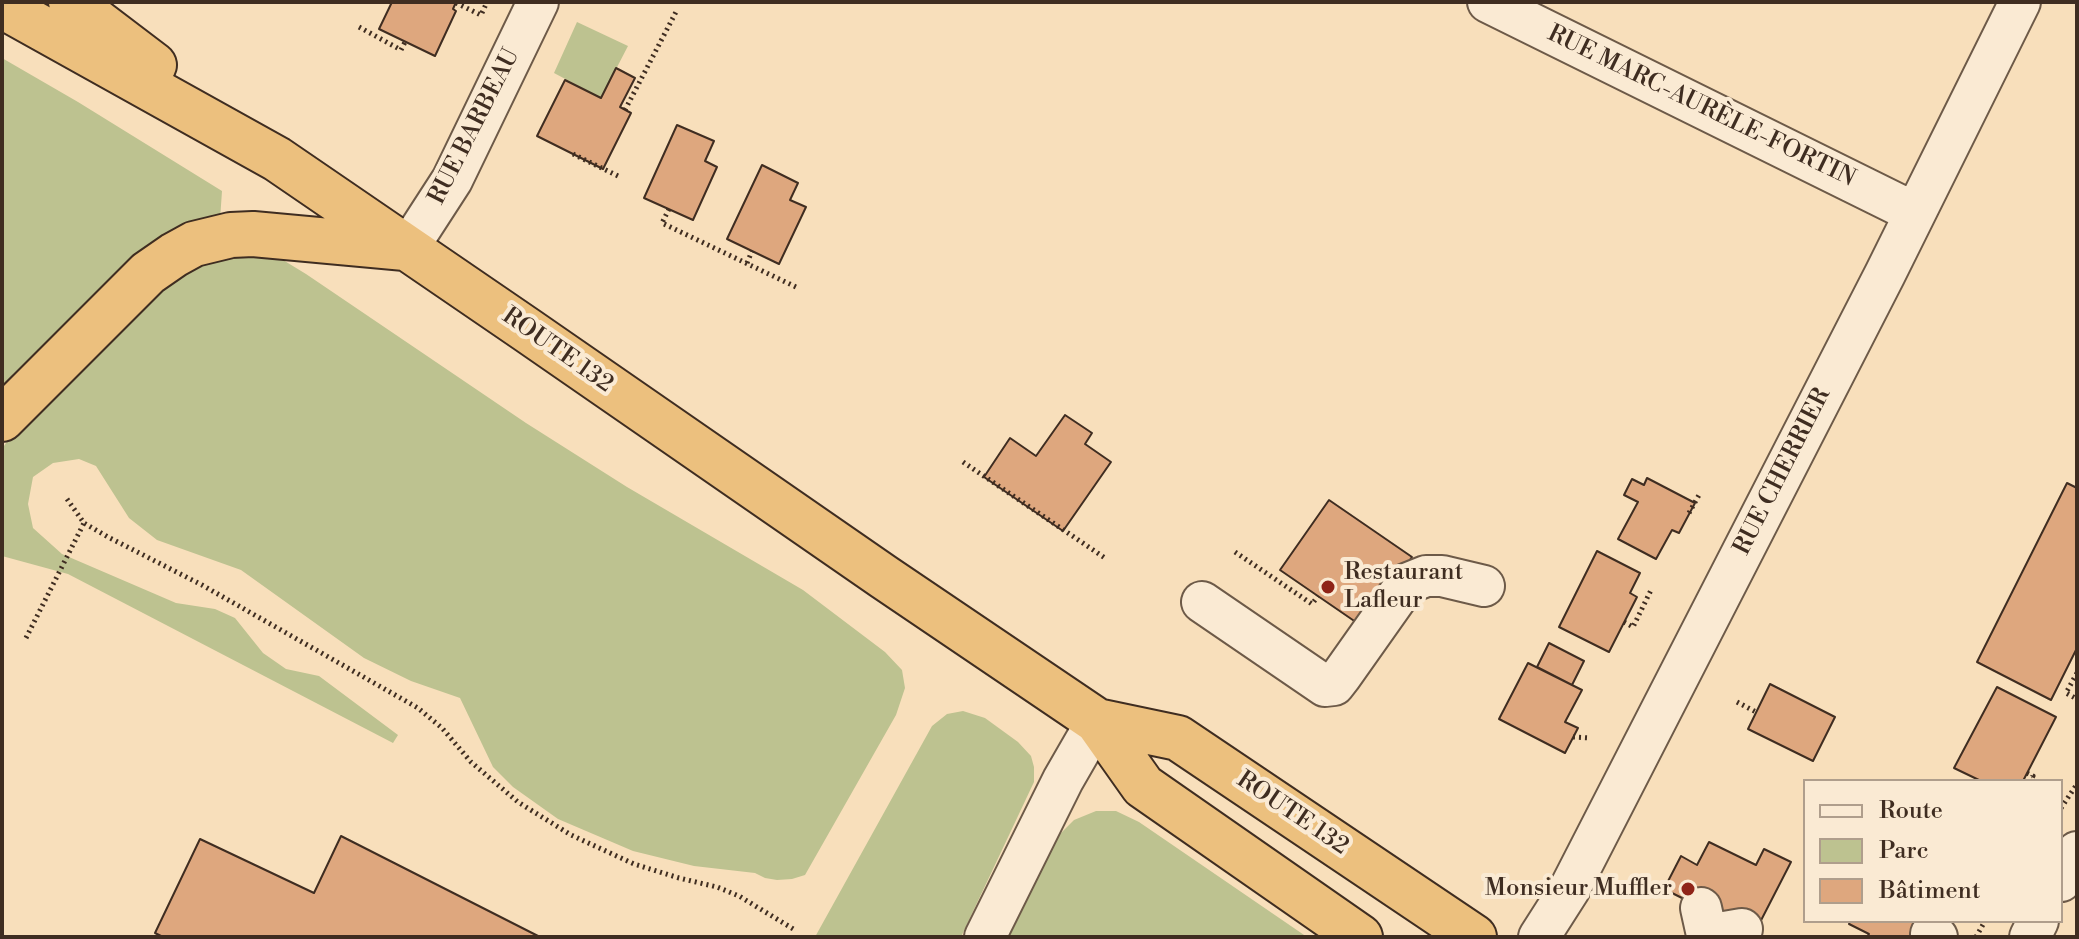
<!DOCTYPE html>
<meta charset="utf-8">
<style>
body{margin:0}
#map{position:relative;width:2079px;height:939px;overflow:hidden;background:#f8dfbb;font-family:"Libre Bodoni",serif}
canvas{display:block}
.frame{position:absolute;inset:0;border:4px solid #3f2d21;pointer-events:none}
.legend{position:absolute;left:1803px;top:779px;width:260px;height:144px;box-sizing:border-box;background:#faead3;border:2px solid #af9e8c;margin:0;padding:10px 14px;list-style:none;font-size:24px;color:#3f2d21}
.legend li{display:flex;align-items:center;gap:16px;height:40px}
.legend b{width:40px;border:2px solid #af9e8c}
</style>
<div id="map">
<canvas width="2079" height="939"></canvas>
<div class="frame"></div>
<ul class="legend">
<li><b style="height:10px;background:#faead3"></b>Route</li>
<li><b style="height:22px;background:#bdc290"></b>Parc</li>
<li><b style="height:22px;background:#dea77e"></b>Bâtiment</li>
</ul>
</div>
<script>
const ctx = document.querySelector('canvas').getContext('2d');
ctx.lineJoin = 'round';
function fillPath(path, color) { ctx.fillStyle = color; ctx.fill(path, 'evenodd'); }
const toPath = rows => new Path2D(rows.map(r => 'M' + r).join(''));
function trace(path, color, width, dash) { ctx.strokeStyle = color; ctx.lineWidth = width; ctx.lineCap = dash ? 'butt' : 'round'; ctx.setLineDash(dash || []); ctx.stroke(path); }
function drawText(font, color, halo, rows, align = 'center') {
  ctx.font = font + ' "Libre Bodoni",serif'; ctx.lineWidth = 8; ctx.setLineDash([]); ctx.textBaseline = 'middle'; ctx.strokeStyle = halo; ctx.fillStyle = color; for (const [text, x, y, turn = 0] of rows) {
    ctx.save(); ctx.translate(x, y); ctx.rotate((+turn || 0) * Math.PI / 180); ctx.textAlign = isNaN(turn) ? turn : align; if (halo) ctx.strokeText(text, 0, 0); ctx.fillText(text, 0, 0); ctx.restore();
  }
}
fillPath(toPath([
 [577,22,628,46,601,98,554,73],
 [2,58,78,102,222,191,220,220,2,393],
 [230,254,264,255,283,260,306,274,526,423,627,487,803,590,885,652,902,670,905,688,896,715,805,875,792,879,777,880,765,878,755,873,694,866,633,851,558,819,513,787,493,767,460,698,411,681,364,658,241,570,157,540,129,518,96,466,79,459,53,463,33,477,28,504,33,528,62,554,176,603,215,609,235,618,263,653,286,669,319,676,398,735,393,743,68,574,2,556,2,449,6,443,160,282,193,266],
 [963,711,985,718,1018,742,1031,756,1034,767,1034,782,961,937,815,937,932,726,947,714],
 [1096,811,1116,811,1139,822,1307,937,1009,937,1057,837,1074,820]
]), '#bdc290');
const building = toPath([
 [392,2,456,2,453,9,456,11,435,56,379,29,392,2],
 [616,68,635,78,620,107,631,113,603,169,537,136,565,80,601,98,616,68],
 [677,125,714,141,705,161,717,167,693,220,644,198,677,125],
 [762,165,798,183,790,200,806,207,779,264,727,239,762,165],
 [1065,415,1092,433,1085,444,1111,462,1063,531,984,477,1010,438,1036,456,1065,415],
 [1647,478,1695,503,1679,533,1672,530,1656,559,1618,539,1638,502,1624,495,1632,479,1644,485,1647,478],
 [2067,483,2077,488,2077,648,2051,700,1977,662,2067,483],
 [1329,500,1412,557,1363,627,1280,570,1329,500],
 [1597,551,1640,573,1630,593,1637,597,1609,652,1559,627,1597,551],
 [1549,643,1584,661,1572,685,1537,667,1549,643],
 [1528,663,1582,690,1565,722,1578,728,1565,753,1499,719,1528,663],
 [1770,684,1835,717,1813,761,1748,729,1770,684],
 [1997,687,2056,717,2023,781,1981,781,1954,768,1997,687],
 [341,836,540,937,163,937,155,933,200,839,314,893,341,836],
 [1709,842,1756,865,1764,849,1791,862,1754,934,1664,889,1681,856,1697,865,1709,842],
 [1850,921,1938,921,1930,937,1867,937,1869,934,1849,924,1850,921]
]);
fillPath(building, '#dea77e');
trace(building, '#3f2d21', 2);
const minor = toPath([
 [1488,2,1915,213],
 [408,248,452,180,538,2],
 [1202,602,1325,686,1334,685,1341,676,1406,584,1426,576,1442,576,1484,586],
 [2061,881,2077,852],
 [1701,908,1707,935,1742,929],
 [1931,934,1937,937],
 [985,937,1063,780,1097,721],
 [1539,937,1569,890,1885,274,2020,2],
 [2030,937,2038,921]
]);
const highway = toPath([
 [71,2,154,65],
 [2,6,277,159,527,330,884,577,1097,721,1143,786,1360,937],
 [2,419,148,273,174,255,194,244,231,235,253,234,405,248],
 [1097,721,1178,738,1474,937]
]);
trace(minor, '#6d5a48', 44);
trace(highway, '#3f2d21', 48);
trace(toPath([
 [456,3,481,15,487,2],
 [359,27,401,50,405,42],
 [625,110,677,10],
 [573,154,620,177],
 [669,209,662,223,796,287],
 [747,263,752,251],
 [963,462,1105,558],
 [67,499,84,523,108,537,202,585,418,708,442,728,471,762,518,802,571,835,634,864,679,878,717,887,739,896,795,930],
 [1689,513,1699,495],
 [1235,552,1312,604,1318,596],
 [1624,622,1633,627,1652,588],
 [26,638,84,523],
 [2077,673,2066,693,2077,699],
 [1737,702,1756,712],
 [1573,737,1590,738],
 [2027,773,2033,776,2030,781],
 [2061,808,2077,784],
 [1976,937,1985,921]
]), '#3f2d21', 5, [2, 4]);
trace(minor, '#faead3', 40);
trace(highway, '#ecc07e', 44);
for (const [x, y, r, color] of [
 [1328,587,8,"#8f2418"],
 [1688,889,8,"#8f2418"]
]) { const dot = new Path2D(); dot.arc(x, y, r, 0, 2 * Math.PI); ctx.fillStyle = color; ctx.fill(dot); trace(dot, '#faead3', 3); }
drawText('24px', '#3f2d21', '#faead3', [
 ["RUE MARC-AURÈLE-FORTIN",1701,107,26],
 ["RUE BARBEAU",475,127,-63],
 ["ROUTE 132",557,351,35],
 ["RUE CHERRIER",1783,472,-63],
 ["ROUTE 132",1292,814,34]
]);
drawText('24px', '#3f2d21', '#faead3', [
 ["Restaurant",1344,573],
 ["Lafleur",1344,601],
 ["Monsieur Muffler",1672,889,"right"]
], 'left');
</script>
